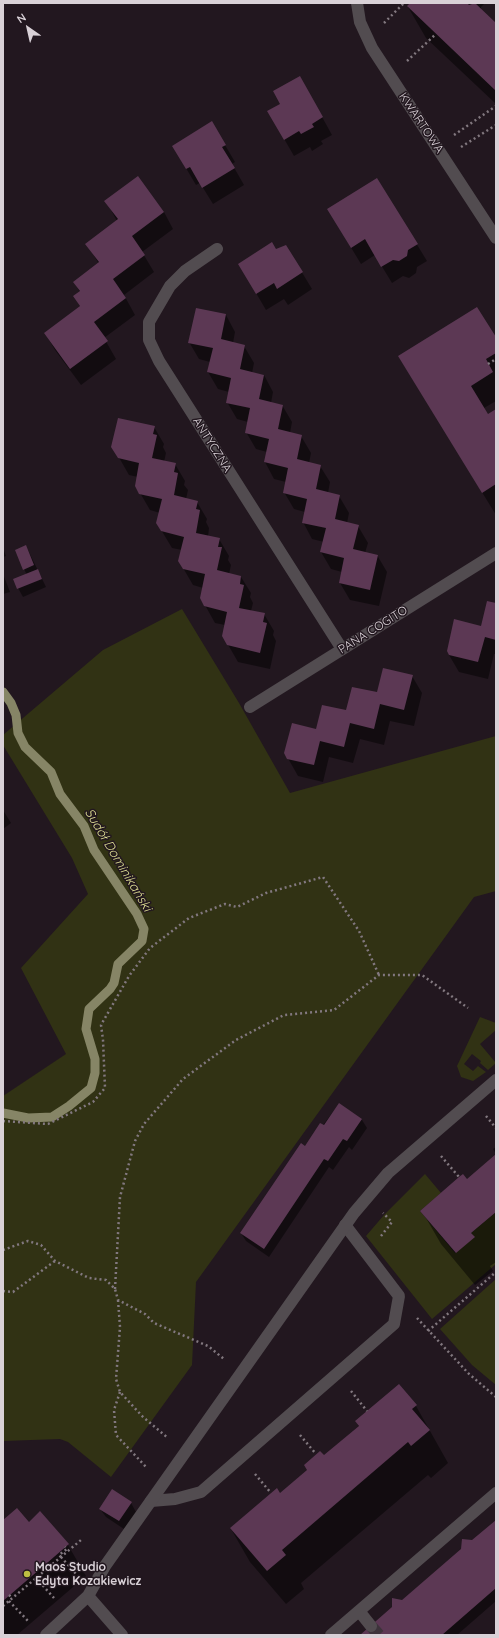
<!DOCTYPE html>
<meta charset="utf-8">
<style>
body{margin:0}
#map{position:relative;width:499px;height:1638px;overflow:hidden;background:#22171f;font-family:Quicksand,sans-serif}
canvas{display:block}
.frame{position:absolute;inset:0;border:4px solid #d9d1d7;pointer-events:none}
.north{position:absolute;left:8px;top:8px;width:40px;height:40px;-webkit-text-stroke:3px #22171f;paint-order:stroke;rotate:326deg;font-size:11px;font-weight:700;line-height:16px;text-align:center;color:#d9d1d7}
.north::after{content:'';display:block;margin:auto;width:14px;height:18px;background:#d9d1d7;clip-path:polygon(50% 0,100% 100%,50% 72%,0 100%)}
</style>
<div id="map">
<canvas width="499" height="1638"></canvas>
<div class="frame"></div>
<div class="north">N</div>
</div>
<script>
const c = document.querySelector('canvas').getContext('2d');
c.lineJoin = 'round';
function fill(path, color) { c.fillStyle = color; c.fill(path, 'evenodd'); }
const poly = rows => new Path2D(rows.map(r => 'M' + r).join(''));
function strokePath(path, color, width, dash) { c.strokeStyle = color; c.lineWidth = width; c.lineCap = dash ? 'butt' : 'round'; c.setLineDash(dash || []); c.stroke(path); }
function write(font, color, halo, rows, align = 'center') {
  c.font = font + ' Quicksand,sans-serif'; c.lineWidth = 3; c.setLineDash([]); c.textBaseline = 'middle'; c.strokeStyle = halo; c.fillStyle = color; for (const [text, x, y, turn = 0] of rows) {
    c.save(); c.translate(x, y); c.rotate((+turn || 0) * Math.PI / 180); c.textAlign = isNaN(turn) ? turn : align; if (halo) c.strokeText(text, 0, 0); c.fillText(text, 0, 0); c.restore();
  }
}
const green = poly([
 [182,609,239,703,290,793,496,736,496,891,474,897,196,1282,192,1365,111,1477,68,1442,60,1439,3,1441,3,1096,66,1054,21,968,88,894,72,858,3,745,3,735,103,650],
 [480,1017,496,1023,496,1030,480,1044,496,1063,488,1070,480,1063,481,1061,472,1054,464,1064,473,1071,478,1066,486,1072,473,1081,461,1077,457,1066],
 [425,1174,441,1193,420,1211,455,1253,474,1237,471,1233,496,1212,496,1264,432,1319,366,1236,384,1215],
 [496,1279,496,1385,472,1365,440,1329]
]);
const shadow = poly([
 [412,3,485,3,481,7,481,10,496,24,496,104,426,38,408,7],
 [300,77,332,135,321,141,323,144,312,151,310,147,294,156,268,111,282,104],
 [212,123,235,162,232,164,244,185,213,204,200,183,196,185,183,163],
 [377,179,427,261,417,267,416,273,409,278,403,276,392,283,375,255,361,264,338,226],
 [106,201,164,212,173,229,142,252,154,272,124,295,135,315,104,338,116,359,81,385,55,350,45,333,80,306,74,296,80,292,74,282,99,264,87,244,117,221],
 [286,246,312,289,288,305,284,299,266,310,249,281,276,250],
 [226,315,235,332,233,343,244,346,254,363,252,373,264,375,273,392,271,403,282,405,292,422,290,433,301,436,311,453,309,463,320,466,330,482,328,493,339,496,349,513,347,523,358,526,368,543,365,553,377,555,387,572,379,606,350,600,340,583,342,572,331,569,321,552,324,542,312,539,303,522,305,512,294,509,284,492,286,482,274,479,265,462,267,452,256,449,246,432,248,422,237,419,227,402,229,392,218,389,208,372,210,362,199,359,189,342],
 [496,339,496,401,484,408,488,415,496,410,496,515,399,357],
 [154,427,164,444,163,447,166,453,164,462,175,464,185,481,184,485,188,490,186,499,197,502,207,519,206,522,209,528,208,537,219,539,229,556,228,560,231,565,229,574,241,577,251,593,250,597,253,603,251,611,264,614,274,631,273,635,276,641,270,669,238,662,223,636,225,625,215,623,201,598,203,588,193,585,179,561,182,550,172,548,157,523,160,513,150,510,136,486,138,477,129,475,113,447],
 [26,546,46,587,23,597,18,588,27,575,24,569],
 [3,548,6,556,3,557],
 [3,574,10,592,3,594],
 [496,604,496,654,494,654,488,679,459,672,449,655,482,627],
 [412,676,422,693,414,726,390,721,384,745,360,739,353,763,329,757,323,782,298,776,285,753,317,730,347,712],
 [3,810,11,823,3,829],
 [339,1104,362,1120,367,1128,352,1150,349,1147,333,1170,329,1167,269,1257,246,1241,241,1233],
 [496,1147,496,1154,493,1149],
 [496,1155,496,1262,490,1266,493,1271,475,1285,441,1244,422,1211,467,1180],
 [399,1385,416,1406,448,1463,431,1478,428,1475,301,1583,304,1589,286,1604,250,1562,231,1529,280,1494,359,1427,356,1421],
 [131,1503,136,1512,124,1529,106,1517,100,1509],
 [496,1521,496,1601,457,1635,361,1635],
 [3,1522,29,1523,68,1545,86,1576,17,1635,3,1635]
]);
const stream = poly([
 [3,692,11,703,16,715,18,733,25,747,51,772,60,794,84,826,94,850,137,914,144,929,142,941,118,964,114,983,110,989,89,1009,86,1029,95,1059,95,1073,91,1088,69,1106,52,1117,28,1118,3,1113]
]);
const building = poly([
 [410,3,467,3,469,5,475,3,496,23,496,91,407,6],
 [300,76,323,117,312,124,314,127,301,134,299,131,284,140,267,111,280,104,273,91],
 [212,121,226,145,222,147,235,168,202,188,190,167,186,169,172,146],
 [138,176,164,212,132,236,145,255,113,279,126,298,94,322,108,341,70,369,44,333,80,306,73,296,80,291,73,282,99,262,85,244,118,219,104,201],
 [377,178,418,244,408,250,407,256,399,261,393,260,381,267,365,239,351,248,327,209],
 [272,242,276,249,286,245,303,272,277,289,274,283,256,294,238,264],
 [477,307,496,337,496,353,486,359,493,372,471,386,488,414,496,409,496,484,482,493,398,356],
 [196,308,226,314,221,339,245,345,240,369,264,375,259,399,283,405,278,429,302,435,297,459,321,465,316,489,340,495,335,519,359,525,353,549,378,555,370,590,339,583,344,558,320,552,326,528,302,523,307,499,283,493,288,468,264,462,269,439,245,433,250,408,226,403,231,378,207,372,213,348,188,343],
 [118,418,155,426,153,434,157,435,152,458,176,463,174,472,178,473,174,495,198,501,196,509,200,510,196,533,220,538,218,547,222,547,217,570,241,576,240,584,244,585,239,608,265,613,263,622,267,623,260,653,227,645,222,636,227,612,204,606,200,598,205,574,183,569,178,561,184,537,161,531,156,523,162,499,139,494,135,486,139,463,118,458,111,447],
 [26,545,34,565,23,570,15,550],
 [38,569,42,579,17,589,13,579],
 [487,601,496,603,496,640,485,637,478,662,449,655,447,651,454,619,481,626],
 [383,668,413,675,404,710,380,704,374,729,350,723,344,747,320,741,314,765,287,759,284,753,292,723,316,729,322,705,346,710,352,687,377,692],
 [339,1103,362,1119,347,1141,343,1139,328,1161,324,1159,264,1249,240,1233,301,1143,305,1146,320,1123,324,1125],
 [496,1154,496,1212,471,1233,475,1237,456,1253,420,1211,459,1177,463,1174,467,1179],
 [399,1384,417,1405,412,1409,430,1430,411,1446,408,1442,282,1550,286,1555,267,1571,230,1528,277,1488,280,1493,307,1470,304,1465,320,1451,324,1455,359,1426,355,1421],
 [112,1489,132,1502,119,1521,99,1509],
 [17,1508,29,1522,40,1511,69,1544,3,1601,3,1520],
 [496,1520,496,1588,442,1635,360,1635,392,1607,392,1598,402,1600,461,1549,462,1539,472,1540]
]);
const streetTunnel = poly([
 [371,1626,379,1635]
]);
const path = poly([
 [384,23,404,3],
 [407,61,436,34],
 [454,135,496,106],
 [461,147,496,125],
 [488,364,496,359],
 [486,1116,496,1128],
 [3,1121,48,1124,93,1102,105,1088,103,1040,101,1025,129,976,150,948,189,918,225,904,237,907,266,893,323,877,359,931,379,975],
 [441,1156,459,1177],
 [381,1236,392,1222,383,1213],
 [3,1250,28,1241,41,1245,55,1261,89,1278,106,1280,115,1289,118,1300,145,1314,154,1323,208,1346,224,1359],
 [115,1289,120,1197,135,1141,144,1124,183,1079,236,1040,284,1015,334,1010,379,975,422,975,468,1008],
 [3,1291,13,1292,55,1261],
 [118,1300,120,1327,116,1379,120,1392,143,1417,168,1438],
 [417,1318,469,1374,496,1397],
 [428,1331,496,1272],
 [351,1391,367,1411],
 [120,1392,114,1410,116,1435,147,1468],
 [300,1435,316,1454],
 [255,1474,271,1493],
 [61,1557,76,1574],
 [61,1557,59,1555,67,1549,65,1547],
 [36,1578,54,1598],
 [9,1595,12,1598],
 [9,1601,29,1622],
 [3,1606,81,1540]
]);
const lane = poly([
 [217,249,185,271,170,286,149,322,149,340,159,361,342,649],
 [151,1501,175,1499,201,1492,394,1324,399,1296,345,1225]
]);
const street = poly([
 [357,3,360,22,372,48,496,238],
 [250,707,496,553],
 [88,1596,122,1635],
 [359,1611,371,1626],
 [46,1635,88,1596,105,1566,354,1213,388,1173,496,1080],
 [331,1635,496,1493]
]);
const markers = [
 [27,1574,4,"#bebf42"]
];
const streetNames = [
 ["KWARTOWA",421,123,56],
 ["ANTYCZNA",212,445,58],
 ["PANA COGITO",373,630,-32]
];
const poiNames = [
 ["Maos Studio",35,1567],
 ["Edyta Kozakiewicz",35,1581]
];
const waterNames = [
 ["Sudół Dominikański",118,860,59]
];
fill(green, '#313214');
fill(shadow, '#0007');
strokePath(stream, '#868566', 9);
fill(building, '#5c3854');
strokePath(streetTunnel, '#3d333b', 12, [12, 6]);
strokePath(path, '#82787f', 2.5, [2, 3]);
strokePath(lane, '#524c50', 12);
strokePath(street, '#524c50', 12);
for (const [x, y, r, color] of markers) { const dot = new Path2D(); dot.arc(x, y, r, 0, 2 * Math.PI); c.fillStyle = color; c.fill(dot); strokePath(dot, '#22171f', 1.5); }
write('12px', '#d9d1d7', '#22171f', streetNames);
write('bold 12px', '#d9d1d7', '#22171f', poiNames, 'left');
write('italic 13px', '#dcdd91', '#22171f', waterNames);
</script>
